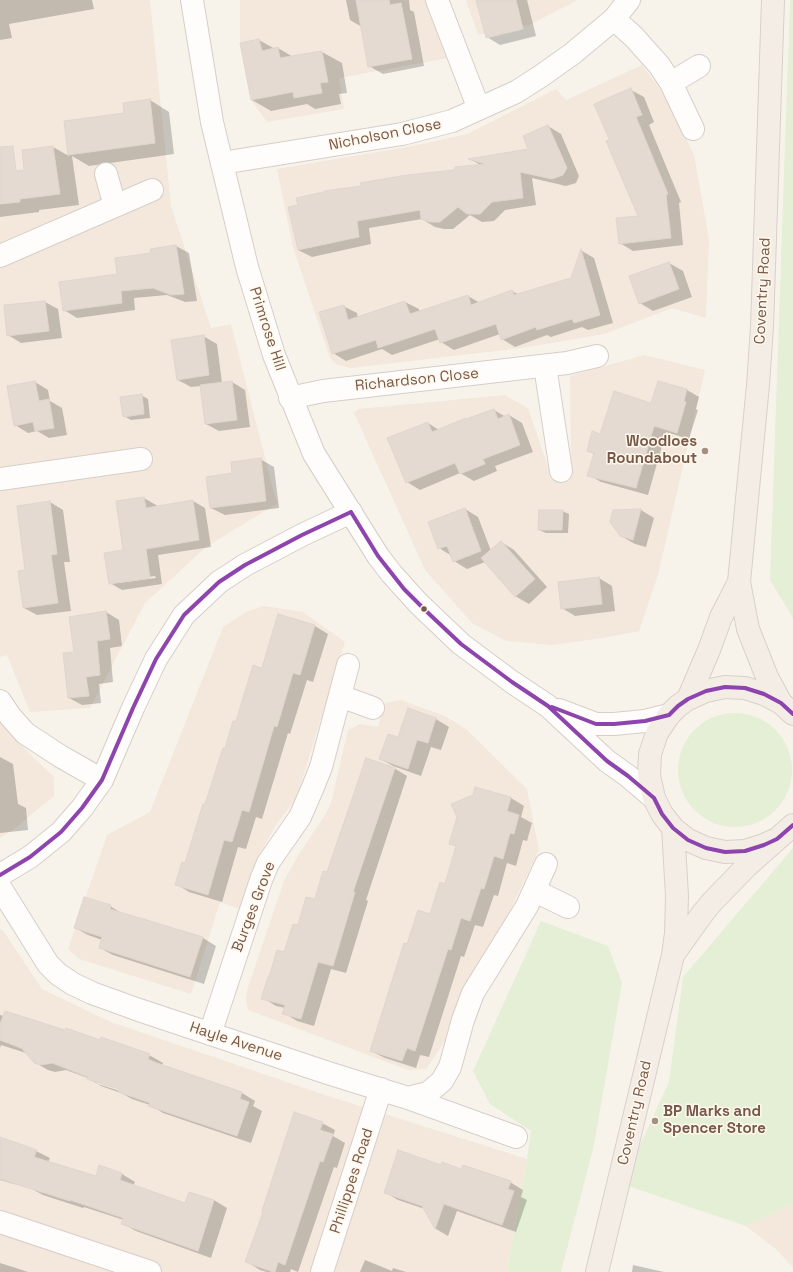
<!DOCTYPE html>
<style>
body{margin:0}
canvas{display:block;background:#f7f3eb}
</style>
<canvas width="793" height="1272"></canvas>
<script>
const c = document.querySelector('canvas').getContext('2d');
c.lineJoin = 'round';
function fill(path, color) { c.fillStyle = color; c.fill(path, 'evenodd'); }
const poly = rows => new Path2D(rows.map(r => 'M' + r).join(''));
function strokePath(path, color, width, dash) { c.strokeStyle = color; c.lineWidth = width; c.lineCap = dash ? 'butt' : 'round'; c.setLineDash(dash || []); c.stroke(path); }
function write(font, color, halo, rows, align = 'center') {
  c.font = font + ' "Space Grotesk",sans-serif'; c.lineWidth = 3; c.setLineDash([]); c.textBaseline = 'middle'; c.strokeStyle = halo; c.fillStyle = color; for (const [text, x, y, turn = 0] of rows) {
    c.save(); c.translate(x, y); c.rotate((+turn || 0) * Math.PI / 180); c.textAlign = isNaN(turn) ? turn : align; if (halo) c.strokeText(text, 0, 0); c.fillText(text, 0, 0); c.restore();
  }
}
const residential = poly([
 [0,0,150,0,171,206,211,328,231,324,275,497,278,503,206,547,145,603,90,708,30,712,7,655,0,657],
 [240,0,428,0,448,58,339,78,344,109,267,122,251,100,240,43],
 [466,0,578,0,529,25,478,35],
 [642,65,668,100,694,155,709,239,706,318,672,308,604,334,522,348,351,368,336,364,330,358,293,247,277,169,418,145,467,134,556,89,566,100],
 [644,355,705,370,658,575,639,631,603,638,552,645,506,641,472,623,425,570,354,413,358,409,505,395,528,408,548,467,571,469,570,376],
 [264,606,303,612,345,642,296,799,276,825,259,855,240,909,220,902,191,994,79,959,68,949,107,835,150,812,223,627,246,612],
 [401,700,445,716,466,729,527,789,539,850,453,1029,426,1069,408,1070,248,1010,246,1000,247,990,284,881,299,854,325,815,331,803,348,730,360,724,378,727,385,703],
 [0,722,33,757,54,777,54,796,14,829,0,838],
 [2,929,42,989,111,1022,322,1094,527,1159,507,1272,0,1272,0,930],
 [793,1204,793,1268,777,1250,746,1226]
]);
const green = poly([
 [790,0,793,0,793,618,770,580],
 '678 770a57 57 0 1 1 114 0a57 57 0 1 1-114 0Z',
 [793,848,793,1204,746,1226,622,1184,669,1082,683,977],
 [541,921,608,946,622,983,594,1145,561,1272,507,1272,527,1159,531,1131,490,1104,473,1071]
]);
const shadow = poly([
 [0,0,92,0,94,9,9,24,12,38,0,40],
 [346,0,409,0,410,10,414,12,424,66,383,74,369,66,362,27,350,20],
 [477,0,527,0,536,36,500,45,487,37],
 [259,40,275,49,278,48,293,57,322,52,342,63,347,93,339,94,341,104,315,109,307,104,271,111,252,100],
 [631,90,644,97,654,122,649,125,681,202,679,203,683,245,633,251,620,243,639,216],
 [150,100,169,112,174,154,89,166,72,156,79,205,39,210,39,212,0,217,0,174,25,171,23,151,53,147,69,156,65,121,125,114],
 [548,126,561,134,579,176,576,183,566,186,532,178,536,205,505,210,494,221,482,222,470,215,453,229,444,229,435,227,422,219,369,228,371,244,312,257,298,250,362,187,481,165,471,160,530,150],
 [176,246,189,253,197,301,185,302,167,295,134,298,135,310,77,318,64,310,152,254],
 [582,251,594,258,613,323,588,330,582,327,551,337,547,335,515,347,502,339,500,334,454,350,441,342,440,339,392,355,382,349,346,361,333,353,343,306,357,313,358,318,405,302,419,309,419,312,468,296,480,303,512,291,519,295,572,278],
 [669,263,683,271,692,297,653,311,640,303],
 [45,302,58,309,62,338,21,343,8,335,5,306],
 [203,336,217,344,222,383,232,382,245,390,250,427,219,431,206,424,201,386,191,387,178,380],
 [35,382,48,390,50,401,62,408,67,435,49,438,37,431,28,433,15,425],
 [687,390,699,397,696,409,698,410,689,439,666,432,648,495,601,482,589,475,594,454,588,451,601,435,652,405],
 [141,395,148,399,150,418,131,420,124,416],
 [494,410,506,417,509,415,522,423,533,452,495,466,497,471,474,481,460,473,420,490,407,482,428,423,439,430],
 [260,459,274,467,279,508,225,515,211,508,233,474],
 [144,498,156,505,157,507,193,501,205,508,211,547,158,555,162,584,122,590,110,583,124,551,117,502],
 [155,576,156,578,119,583,119,581],
 [50,502,63,510,70,562,64,562,71,611,37,615,24,608,26,571],
 [465,509,478,517,491,551,501,542,514,550,547,587,529,604,515,596,485,562,467,569,454,561,452,556,439,548],
 [614,510,641,510,654,518,646,547,635,544,621,536],
 [562,511,569,514,568,533,546,533,539,530],
 [599,578,612,586,615,611,575,616,562,608],
 [106,612,119,620,122,646,110,648,113,682,99,684,101,703,82,705,69,698,75,653],
 [279,615,315,626,328,634,313,682,307,680,290,734,288,733,262,819,256,817,246,849,238,847,222,902,189,892,176,884,185,864,225,750,236,723,262,669],
 [408,710,436,719,449,727,441,750,431,747,421,776,393,766,380,759,398,739],
 [0,757,13,764,18,804,26,808,28,830,0,833],
 [394,768,407,776,366,900,368,901,346,973,331,969,314,1026,297,1021,284,1013,285,1008,276,1006,263,998,298,926,316,900,328,874],
 [476,788,511,798,524,806,521,817,532,823,527,841,523,840,516,866,507,863,498,896,494,895,483,927,475,925,464,957,461,956,429,1057,420,1055,416,1068,385,1058,371,1051,408,945,431,916,446,885,457,847,450,843,474,796],
 [110,906,123,914,203,938,216,946,204,984,113,955,100,948,102,940,88,935,75,928],
 [0,1015,149,1055,163,1063,162,1065,242,1093,255,1101,253,1106,262,1111,251,1143,163,1113,150,1105,132,1099,121,1093,101,1086,88,1078,66,1070,55,1072,48,1070,34,1062,26,1053,1,1045,0,1048],
 [95,1081,124,1090,123,1092,98,1084],
 [322,1123,335,1130,333,1136,345,1143,337,1168,334,1167,298,1272,291,1269,290,1272,267,1272,260,1270,247,1262,264,1211],
 [0,1138,36,1151,50,1158,48,1162,96,1177,122,1174,135,1182,133,1186,186,1204,214,1200,227,1208,211,1258,136,1231,123,1224,124,1220,84,1207,83,1208,43,1195,32,1189,0,1180],
 [462,1170,510,1182,523,1190,521,1197,527,1200,516,1232,457,1211,448,1236,436,1229,425,1209,398,1200,385,1192],
 [365,1260,392,1271,393,1268,406,1272,360,1272],
 [0,1263,16,1268,28,1272,0,1272],
 [633,1265,664,1272,632,1272]
]);
const building = poly([
 [356,0,389,0,390,5,401,3,412,59,368,67,356,0],
 [476,0,516,0,523,29,486,38,476,0],
 [259,39,262,51,278,47,280,58,322,51,328,82,320,83,322,93,294,98,293,92,251,100,240,43,259,39],
 [631,88,642,115,636,117,668,194,666,195,671,238,619,244,616,218,638,216,606,141,609,139,594,104,631,88],
 [150,99,155,143,68,155,64,121,124,113,123,103,150,99],
 [548,125,567,168,563,175,552,179,520,172,523,198,492,202,480,214,467,214,458,207,440,222,430,222,421,219,420,210,357,221,359,237,298,250,288,207,298,205,296,198,324,192,324,191,361,186,360,183,407,175,455,170,455,167,485,164,468,159,528,149,523,136,548,125],
 [13,146,16,171,24,170,22,150,53,146,60,194,20,199,20,202,0,204,0,147,13,146],
 [176,245,184,294,171,295,153,288,121,291,122,303,63,311,59,282,117,274,115,258,151,253,150,249,176,245],
 [581,249,600,315,574,323,572,319,537,330,536,327,501,340,496,324,440,343,435,329,378,348,376,340,332,354,319,312,344,305,348,320,405,301,410,314,468,295,471,305,512,290,514,295,571,278,581,249],
 [669,262,679,289,639,304,629,276,669,262],
 [45,301,49,331,7,336,4,305,45,301],
 [204,335,209,375,177,380,171,340,204,335],
 [35,381,39,401,49,399,54,428,35,431,33,422,14,426,7,386,35,381],
 [232,381,237,420,205,424,200,385,232,381],
 [658,381,687,389,684,401,686,402,677,433,654,426,636,488,587,476,594,453,587,451,592,431,600,434,614,391,651,403,658,381],
 [142,394,144,414,123,417,120,397,142,394],
 [494,409,498,419,509,414,520,445,483,459,485,464,460,474,455,463,406,483,387,438,428,422,432,432,466,418,466,419,494,409],
 [261,458,266,501,210,508,206,477,232,473,231,462,261,458],
 [144,497,146,508,193,500,199,540,146,549,150,578,109,584,104,553,123,550,116,501,144,497],
 [50,501,57,554,51,555,58,603,23,608,18,571,25,570,17,506,50,501],
 [465,508,481,551,453,562,447,546,438,549,428,522,465,508],
 [641,509,633,540,620,536,610,522,613,510,641,509],
 [539,510,563,510,562,530,538,530,539,510],
 [501,541,535,579,515,597,481,558,501,541],
 [599,577,602,604,561,609,558,582,599,577],
 [106,611,110,639,97,641,100,675,86,677,89,696,68,698,63,653,74,652,69,617,106,611],
 [278,614,315,625,300,675,293,673,277,727,274,726,249,812,242,810,232,842,224,840,208,895,175,885,182,862,185,863,203,804,205,804,223,748,225,748,233,721,236,721,253,665,262,668,278,614],
 [408,708,436,718,428,743,417,740,408,769,379,759,388,734,398,737,408,708],
 [366,758,395,768,353,892,355,892,333,966,318,962,301,1019,282,1014,285,1005,261,999,268,977,269,977,277,950,284,952,293,924,298,925,306,897,315,899,323,871,327,872,366,758],
 [475,787,511,797,507,811,519,815,514,834,510,833,503,859,494,856,484,889,481,888,470,921,461,918,451,950,448,949,415,1051,407,1048,402,1061,370,1051,404,943,407,944,418,910,430,914,440,882,445,884,456,846,449,844,457,817,451,804,473,795,475,787],
 [84,897,111,905,110,909,203,937,190,977,99,948,102,937,74,928,84,897],
 [5,1011,65,1030,66,1028,100,1040,101,1037,150,1054,148,1059,157,1063,242,1092,240,1099,249,1102,237,1136,148,1106,150,1103,118,1092,119,1089,87,1079,88,1077,52,1063,41,1065,34,1063,23,1050,23,1049,0,1040,0,1024,5,1011],
 [294,1112,323,1122,320,1130,333,1134,323,1162,320,1161,285,1265,278,1262,275,1272,273,1272,245,1262,263,1212,262,1211,294,1112],
 [0,1137,37,1150,34,1157,96,1176,99,1165,122,1173,120,1180,185,1203,189,1192,214,1200,198,1251,121,1224,123,1218,70,1200,70,1201,0,1179,0,1137],
 [398,1150,441,1165,442,1162,461,1169,463,1165,511,1181,508,1189,514,1191,502,1225,444,1204,435,1229,422,1206,384,1193,398,1150]
]);
const minor = poly([
 [437,0,479,109],
 [614,19,634,37,659,65,671,83,693,129],
 [671,83,699,66],
 [222,163,402,134,452,121,516,92,541,76,572,54,614,19,629,0],
 [106,174,115,206],
 [0,256,152,190],
 [545,366,561,471],
 [290,398,323,391,567,363,597,356],
 [0,479,141,459],
 [340,696,373,708],
 [0,701,10,716,25,733,60,756,102,780],
 [0,875,30,857,61,832,82,808,102,780,133,708,156,659,184,615,219,582,245,565,302,535,351,512],
 [0,887,48,964,58,974,73,984,92,993,136,1009,328,1073,408,1098,516,1137],
 [535,891,568,907],
 [210,1034,261,880,268,863,300,817,313,787,321,767,348,665],
 [408,1098,428,1093,442,1081,450,1067,463,1020,473,993,527,906,546,864],
 [0,1222,150,1272],
 [322,1272,381,1089]
]);
const tertiary = poly([
 [192,0,212,122,247,267,274,355,314,454,378,556,391,573,418,603,461,644,512,682,548,706,607,761,628,776,654,798],
 [559,710,596,724,614,724,645,721,669,715]
]);
const primary = poly([
 [773,0,762,327,758,385,739,582,748,629,767,677,781,703],
 [688,699,709,650,721,617,739,582],
 [777,839,764,845,745,851,725,852,706,848,688,840,673,828,662,814,654,798,649,776,650,754,657,733,669,715,678,706,688,699,706,691,725,687,745,688,764,694,781,703,793,714],
 [675,952,703,913,712,902,747,866,793,825],
 [597,1272,673,955,676,933,677,896,673,828]
]);
const bus1 = poly([
 [351,512,378,556,404,589,425,610,461,644,512,682,548,706,607,761,628,776,654,798,662,814,673,828,688,840,706,848,725,852,745,851,764,845,777,839,793,825],
 [552,707,596,724,614,724,645,721,669,715],
 [669,715,678,706,688,699,706,691,725,687,745,688,764,694,781,703,793,714],
 [0,875,30,857,61,832,82,808,102,780,133,708,156,659,184,615,219,582,245,565,302,535,351,512]
]);
const markers = [
 [705,451,4,"#a48f82"],
 [424,609,3.5,"#785949"],
 [655,1121,4,"#a48f82"]
];
const streetNames = [
 ["Nicholson Close",385,135,-11],
 ["Coventry Road",763,291,-87],
 ["Primrose Hill",267,329,72],
 ["Richardson Close",417,380,-6],
 ["Burges Grove",254,907,-69],
 ["Hayle Avenue",236,1042,18],
 ["Coventry Road",635,1113,-77],
 ["Phillippes Road",352,1181,-72]
];
const poiNames = [
 ["Woodloes",697,442],
 ["Roundabout",697,459],
 ["BP Marks and",663,1112,"left"],
 ["Spencer Store",663,1129,"left"]
];
fill(residential, '#f3e8db');
fill(green, '#e4efd5');
fill(shadow, '#0003');
fill(building, '#e4dad2');
strokePath(building, '#e1d6cd', 1);
strokePath(minor, '#d6cec8', 24);
strokePath(tertiary, '#d6cec8', 24);
strokePath(primary, '#d9d0c9', 24);
strokePath(minor, '#fefdfc', 22);
strokePath(tertiary, '#fefdfc', 22);
strokePath(primary, '#f3ede5', 22);
strokePath(bus1, '#8e44ad', 4);
for (const [x, y, r, color] of markers) { const dot = new Path2D(); dot.arc(x, y, r, 0, 2 * Math.PI); c.fillStyle = color; c.fill(dot); strokePath(dot, '#fff8ed', 1.5); }
write('15px', '#785949', '#fff8ed', streetNames);
write('bold 15px', '#785949', '#fff8ed', poiNames, 'right');
</script>
